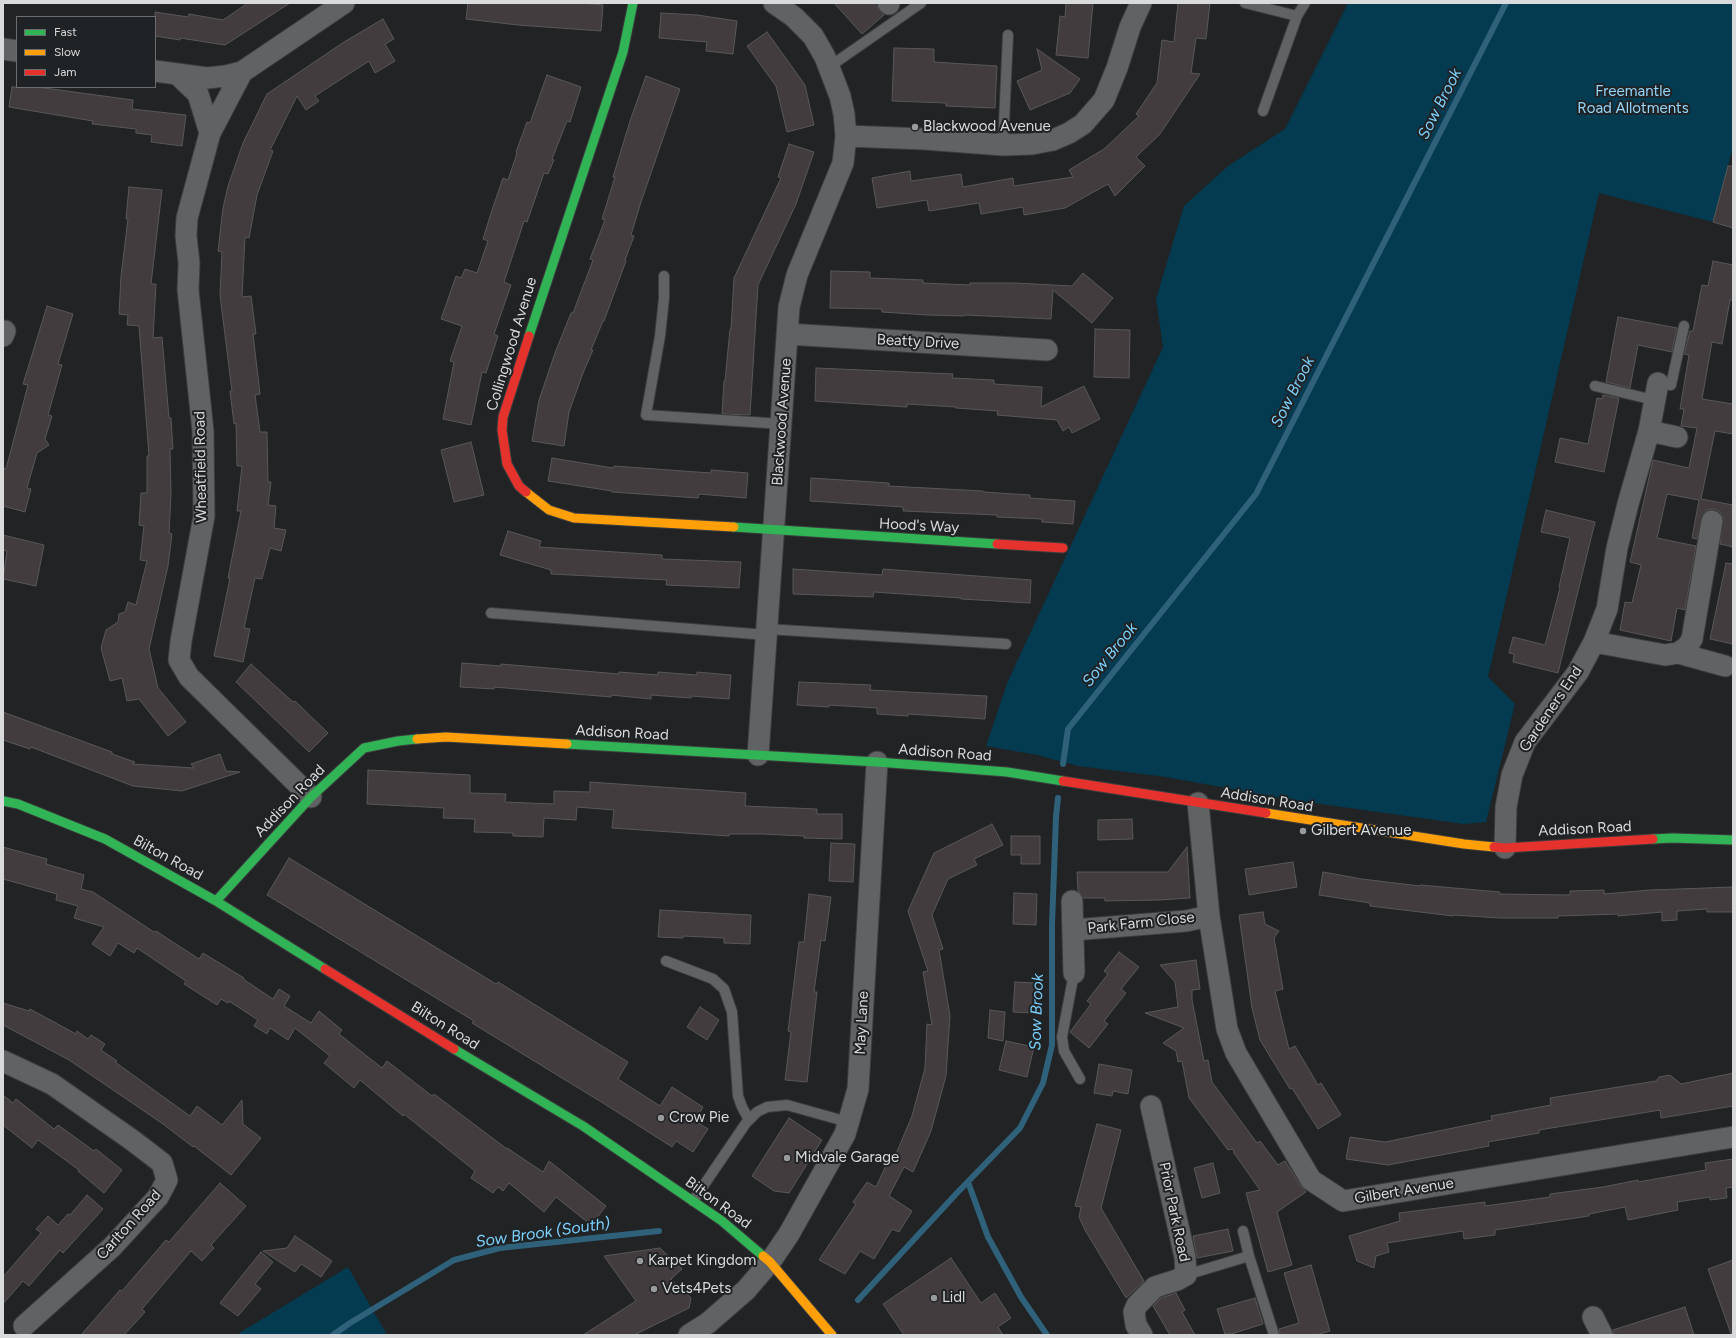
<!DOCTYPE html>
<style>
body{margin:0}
#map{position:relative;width:1736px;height:1338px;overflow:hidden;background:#212324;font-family:Figtree,sans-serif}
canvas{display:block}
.frame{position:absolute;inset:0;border:4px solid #d8dadc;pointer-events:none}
.legend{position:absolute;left:16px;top:16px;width:140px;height:72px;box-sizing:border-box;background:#202325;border:1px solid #6a6c6e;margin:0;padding:5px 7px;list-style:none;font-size:12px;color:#d8dadc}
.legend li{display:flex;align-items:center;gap:8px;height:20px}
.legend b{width:20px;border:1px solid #6a6c6e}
</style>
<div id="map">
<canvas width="1736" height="1338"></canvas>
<div class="frame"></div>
<ul class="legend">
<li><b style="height:5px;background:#30b455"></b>Fast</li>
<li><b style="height:5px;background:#ff9f0a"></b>Slow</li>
<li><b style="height:5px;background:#e5322d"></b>Jam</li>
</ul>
</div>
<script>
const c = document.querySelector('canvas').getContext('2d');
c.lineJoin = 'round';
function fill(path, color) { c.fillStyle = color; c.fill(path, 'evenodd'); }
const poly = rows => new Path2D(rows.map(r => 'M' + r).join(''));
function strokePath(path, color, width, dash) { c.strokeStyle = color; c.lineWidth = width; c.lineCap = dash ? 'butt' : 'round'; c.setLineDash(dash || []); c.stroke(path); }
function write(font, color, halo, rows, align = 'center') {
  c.font = font + ' Figtree,sans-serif'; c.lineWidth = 4; c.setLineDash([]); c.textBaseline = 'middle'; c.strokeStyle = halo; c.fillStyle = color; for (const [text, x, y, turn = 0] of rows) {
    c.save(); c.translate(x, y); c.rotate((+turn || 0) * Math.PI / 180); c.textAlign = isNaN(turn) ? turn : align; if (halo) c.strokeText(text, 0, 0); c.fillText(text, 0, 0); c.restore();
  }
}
const green = poly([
 [1348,3,1733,3,1733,147,1713,222,1599,193,1488,677,1515,704,1486,822,1464,824,1292,800,1166,777,1078,766,1037,755,986,746,1008,681,1163,347,1156,299,1184,206,1228,166,1285,129],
 [348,1267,387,1335,236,1335]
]);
const stream = poly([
 [1063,764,1068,729,1256,494,1506,3],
 [968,1182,988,1237,1021,1297,1047,1335],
 [858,1300,956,1194,1020,1128,1043,1083,1052,1045,1052,925,1056,817,1058,798],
 [333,1335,350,1323,454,1260,500,1248,659,1231]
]);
const building = poly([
 [248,3,290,3,225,45,180,38,180,40,155,36,155,12,188,17,189,14,223,20,248,3],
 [468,3,581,3,603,5,601,31,518,25,466,19,468,3],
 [834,3,874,3,880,11,884,15,862,34,834,3],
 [1066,3,1093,3,1088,58,1056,55,1060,16,1065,17,1066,3],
 [1178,3,1210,3,1206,39,1196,38,1191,73,1200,74,1160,134,1136,157,1145,166,1115,196,1108,184,1065,208,1024,215,1023,207,981,214,979,203,929,211,927,200,877,208,872,178,910,171,911,181,961,174,963,187,1013,178,1014,186,1073,177,1069,170,1104,149,1139,116,1136,114,1157,83,1162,40,1174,42,1178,3],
 [661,13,697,15,737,21,733,54,706,51,707,42,659,38,661,13],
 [383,19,394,39,385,44,395,61,375,73,369,61,315,96,319,101,306,110,297,96,270,150,273,151,257,195,249,238,245,237,242,297,251,296,256,334,253,334,260,394,255,395,260,432,267,432,268,482,271,482,268,505,276,506,274,528,286,530,281,551,270,548,262,579,255,578,244,628,250,629,243,662,214,656,230,578,228,578,241,511,237,511,242,466,237,466,236,423,234,424,230,391,232,391,220,295,222,252,218,251,223,208,228,186,243,143,267,94,344,42,383,19],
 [767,32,805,85,814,125,787,132,776,86,747,46,767,32],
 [894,48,934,49,934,62,997,66,995,108,946,106,946,103,892,101,894,48],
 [1037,49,1080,79,1070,93,1030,110,1017,81,1042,70,1037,49],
 [547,75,581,87,570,122,567,121,552,159,554,160,548,174,544,173,527,222,524,221,504,282,511,285,494,334,498,336,486,373,482,372,471,425,443,419,454,362,450,361,462,326,441,319,456,276,461,278,465,269,477,273,488,241,483,239,492,210,503,178,508,180,517,153,516,152,527,122,530,123,547,75],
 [646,76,680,89,641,202,631,235,634,236,625,260,626,261,604,321,603,321,591,350,593,350,583,373,569,412,564,446,532,441,539,400,555,353,571,313,573,313,593,260,590,259,605,220,602,219,615,177,613,177,630,121,646,76],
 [12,87,37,87,133,100,132,109,186,115,182,146,151,142,152,135,136,133,136,129,92,124,93,121,9,107,12,87],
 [789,144,814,152,796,204,758,285,750,415,722,414,724,381,725,381,730,329,731,329,734,278,781,178,778,177,789,144],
 [1728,166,1733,166,1733,228,1713,222,1728,166],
 [129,187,162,190,151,284,156,284,153,338,162,337,169,418,171,418,173,449,170,449,171,494,169,533,172,534,168,566,149,649,158,688,186,722,168,736,139,699,127,701,122,678,110,681,101,648,106,630,118,622,119,614,125,612,128,602,136,605,147,561,140,560,144,526,139,525,141,493,147,493,147,456,149,456,139,326,127,325,128,315,119,314,121,276,128,219,126,219,129,187],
 [1713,261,1733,265,1733,300,1730,300,1722,344,1712,342,1702,399,1733,404,1733,434,1715,431,1701,499,1733,505,1733,547,1720,544,1723,517,1720,512,1714,509,1707,510,1703,514,1697,539,1692,538,1699,500,1667,494,1657,538,1696,546,1685,610,1677,608,1671,641,1620,630,1625,602,1632,603,1641,565,1630,562,1653,460,1689,468,1697,428,1681,426,1684,409,1680,409,1689,355,1684,354,1690,331,1693,331,1702,285,1708,286,1713,261],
 [831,271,870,272,870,278,923,280,923,283,970,285,970,283,1015,283,1072,286,1083,273,1113,298,1092,323,1053,290,1051,319,964,315,964,316,928,315,882,312,882,309,830,308,831,271],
 [47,306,73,314,58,364,62,365,48,415,52,416,45,439,49,445,37,453,27,488,31,489,25,512,3,506,3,468,6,469,28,385,23,384,47,306],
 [1618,317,1677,328,1672,352,1638,345,1630,388,1606,382,1618,317],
 [1095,329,1130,330,1129,378,1094,377,1095,329],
 [816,368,953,374,952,378,994,380,994,384,1042,387,1041,407,1084,386,1100,419,1072,433,1069,427,1063,431,1057,420,997,415,998,411,956,408,956,407,907,404,907,407,815,401,816,368],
 [1603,395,1619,398,1604,472,1555,462,1560,438,1588,444,1597,398,1602,399,1603,395],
 [471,442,484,495,454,502,441,450,471,442],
 [552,458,613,468,614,466,711,473,711,470,748,473,746,498,699,494,698,498,612,492,612,491,548,481,552,458],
 [811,478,889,483,889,486,983,491,983,492,1030,495,1030,498,1075,501,1073,524,1042,522,1042,519,997,517,997,515,903,511,903,507,810,501,811,478],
 [1546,510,1595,522,1558,673,1513,662,1514,654,1509,653,1513,637,1545,645,1560,588,1559,587,1570,538,1541,532,1546,510],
 [508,531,541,541,539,547,662,555,662,559,741,562,739,588,666,585,667,580,551,574,551,570,500,555,508,531],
 [3,535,44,545,36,586,3,579,7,551,3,550,3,535],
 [1726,563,1733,564,1733,644,1710,639,1726,563],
 [793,569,882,575,883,569,1031,580,1030,603,961,599,961,598,874,592,873,597,793,594,793,569],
 [462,663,501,666,501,664,619,674,619,672,658,675,658,672,697,675,697,672,731,675,729,699,691,696,691,698,651,695,651,699,611,695,611,697,494,687,494,689,460,687,462,663],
 [251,664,293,702,295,701,328,733,309,752,236,682,251,664],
 [799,682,871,685,870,690,987,696,985,719,908,714,908,716,877,714,877,708,829,705,829,707,797,705,799,682],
 [3,712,112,752,112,754,135,762,132,764,194,768,191,764,220,754,226,771,240,772,182,791,133,786,31,747,30,749,3,740,3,712],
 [368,770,470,775,470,793,506,794,505,802,554,804,554,791,590,792,590,782,746,793,745,806,817,809,817,814,842,814,842,839,804,838,804,836,762,834,729,834,729,836,612,828,614,810,577,807,576,820,544,818,543,837,513,836,513,833,474,832,475,819,443,818,444,808,367,804,368,770],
 [1132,819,1133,839,1098,840,1098,820,1132,819],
 [992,824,1003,845,974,859,977,865,948,879,932,915,943,949,939,950,950,1016,946,1076,931,1131,913,1172,904,1167,889,1196,912,1211,899,1232,892,1229,874,1259,860,1251,845,1274,819,1260,856,1204,853,1202,867,1182,876,1187,889,1159,893,1161,912,1116,925,1068,927,1024,932,1025,923,972,928,971,908,911,934,853,992,824],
 [1011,836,1040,836,1040,864,1021,864,1021,855,1011,855,1011,836],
 [831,843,855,844,853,882,829,881,831,843],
 [3,847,47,859,46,864,84,875,81,889,93,892,154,932,156,931,199,959,203,953,244,978,243,979,273,999,279,989,290,996,284,1006,311,1023,319,1011,342,1030,339,1034,382,1068,387,1061,432,1096,434,1094,507,1149,507,1148,543,1172,549,1161,606,1206,591,1225,556,1197,544,1212,509,1183,503,1191,498,1187,493,1193,471,1178,475,1171,404,1114,403,1116,360,1080,354,1088,324,1063,330,1056,295,1028,288,1040,270,1028,267,1034,254,1026,258,1020,229,1001,228,1003,221,999,217,1005,184,984,186,981,137,948,134,953,118,943,110,956,92,944,104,927,74,918,78,906,56,900,57,894,3,879,3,847],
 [1187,847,1190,898,1159,900,1105,901,1105,898,1083,898,1078,890,1077,872,1168,872,1187,847],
 [289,858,496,984,498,982,628,1062,618,1079,660,1106,672,1087,703,1107,695,1121,708,1129,693,1152,676,1141,672,1147,603,1103,472,1023,474,1021,267,895,289,858],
 [1293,862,1297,887,1249,895,1245,869,1293,862],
 [1323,872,1362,879,1420,886,1420,885,1500,892,1499,894,1570,895,1570,891,1604,890,1604,894,1650,890,1733,887,1733,912,1707,912,1707,909,1677,911,1677,920,1662,921,1662,912,1618,916,1618,914,1558,916,1558,918,1500,918,1453,915,1453,916,1370,906,1370,903,1319,895,1323,872],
 [1014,893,1037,894,1036,925,1013,924,1014,893],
 [809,894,831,897,825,941,821,940,814,992,817,992,807,1082,785,1080,791,1032,788,1031,799,942,804,942,809,894],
 [660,910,751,915,750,944,724,943,724,938,683,936,683,938,658,937,660,910],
 [1263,912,1265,924,1279,931,1274,938,1283,989,1275,991,1289,1049,1295,1046,1318,1085,1321,1083,1341,1115,1318,1129,1292,1088,1290,1089,1260,1040,1252,1008,1239,915,1263,912],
 [1119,952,1139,967,1121,989,1126,993,1104,1021,1108,1024,1089,1048,1070,1032,1091,1004,1087,1001,1108,974,1104,971,1119,952],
 [1196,960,1200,989,1192,990,1192,1000,1204,1061,1208,1060,1212,1082,1257,1143,1260,1141,1278,1165,1285,1161,1301,1186,1306,1192,1277,1212,1292,1265,1268,1272,1246,1193,1260,1190,1234,1153,1233,1149,1228,1150,1189,1098,1182,1061,1178,1062,1176,1051,1163,1043,1184,1028,1145,1013,1178,1007,1175,982,1160,965,1196,960],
 [1015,982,1035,983,1033,1013,1013,1012,1015,982],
 [3,1003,29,1011,30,1009,76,1034,77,1031,88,1039,91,1035,105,1044,101,1050,117,1061,115,1062,190,1116,197,1106,222,1125,242,1100,243,1124,261,1138,231,1175,194,1146,193,1147,163,1124,69,1060,3,1025,3,1003],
 [700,1007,719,1020,707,1040,687,1027,700,1007],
 [990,1010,1005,1012,1003,1041,988,1038,990,1010],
 [1006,1041,1034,1047,1027,1077,999,1070,1006,1041],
 [1099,1064,1132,1070,1128,1094,1113,1091,1112,1096,1094,1093,1099,1064],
 [1733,1073,1733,1106,1661,1118,1660,1110,1594,1121,1539,1130,1539,1133,1488,1142,1489,1146,1388,1165,1346,1159,1350,1137,1385,1142,1492,1120,1491,1116,1551,1105,1550,1098,1656,1081,1659,1077,1670,1075,1681,1084,1733,1073],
 [3,1095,13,1103,16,1099,54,1129,58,1125,94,1151,96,1149,122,1170,104,1193,78,1171,79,1170,38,1140,32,1148,3,1125,3,1095],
 [789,1118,822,1140,789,1193,774,1191,752,1176,789,1118],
 [1097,1124,1121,1130,1101,1208,1144,1281,1126,1298,1085,1230,1079,1217,1081,1207,1075,1206,1097,1124],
 [1733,1159,1733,1187,1726,1188,1727,1198,1710,1200,1710,1197,1677,1202,1678,1210,1628,1220,1625,1207,1589,1214,1589,1216,1495,1230,1495,1235,1464,1239,1463,1231,1387,1243,1389,1252,1376,1256,1374,1268,1357,1261,1349,1236,1400,1221,1399,1213,1485,1202,1485,1206,1550,1197,1550,1194,1603,1187,1638,1180,1638,1182,1706,1170,1705,1163,1733,1159],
 [1213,1163,1220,1193,1202,1198,1194,1168,1213,1163],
 [220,1183,246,1206,211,1245,214,1248,202,1261,191,1251,142,1309,145,1312,124,1335,81,1335,120,1290,122,1291,166,1240,169,1242,220,1183],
 [87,1195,103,1209,63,1253,60,1250,29,1286,23,1281,3,1304,3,1277,41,1233,36,1229,48,1216,58,1225,68,1214,70,1215,87,1195],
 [1228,1229,1233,1251,1197,1258,1193,1236,1228,1229],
 [295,1236,332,1261,321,1277,301,1264,295,1272,263,1251,287,1248,295,1236],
 [660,1248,682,1269,671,1279,691,1298,689,1308,634,1335,583,1335,636,1301,604,1256,660,1248],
 [261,1252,273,1262,255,1284,261,1289,238,1316,220,1303,261,1252],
 [951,1258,981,1303,995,1293,1011,1318,998,1327,1003,1335,904,1335,883,1304,951,1258],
 [1733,1260,1733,1333,1731,1334,1708,1269,1733,1260],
 [1311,1265,1330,1331,1316,1335,1280,1335,1279,1329,1299,1323,1284,1273,1311,1265],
 [1176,1293,1185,1310,1182,1312,1195,1335,1170,1335,1153,1306,1161,1298,1176,1293],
 [1255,1298,1263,1324,1231,1334,1225,1334,1217,1309,1255,1298],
 [1685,1307,1694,1335,1614,1335,1613,1330,1685,1307]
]);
const lane = poly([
 [1245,3,1297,16],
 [829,67,921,3],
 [1263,111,1297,16,1305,3],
 [1003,145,1008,35],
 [664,276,664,298,660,336,646,415,782,424],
 [1658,383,1671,385,1684,326],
 [1595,386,1654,400],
 [491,613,767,635],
 [767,629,1006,644],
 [666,961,713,979,724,989,732,1012,738,1096,742,1107,749,1120],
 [1074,973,1062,1037,1064,1051,1080,1079],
 [693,1201,746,1123,757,1112,767,1107,787,1105,848,1122],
 [1249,1256,1274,1335],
 [1186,1275,1249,1256,1243,1231]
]);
const street = poly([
 [888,3,889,4],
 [3,49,17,51],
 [155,71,207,78,226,76,242,72],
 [177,74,198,94,210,133],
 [846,136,924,139,1003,145,1032,144,1053,140,1069,133,1083,124,1104,100,1117,68,1130,27,1141,3],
 [788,334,1047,350],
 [3,336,5,331],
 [1649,431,1677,437],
 [1594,642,1665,655,1678,653,1687,647,1692,639,1712,521],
 [1678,653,1725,666],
 [758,755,789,307,797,275,843,163,846,136,844,114,840,96,825,57,813,36,794,17,774,3],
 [311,797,189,677,179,660,181,641,204,516,203,431,188,290,189,263,186,236,187,218,210,133,242,72,344,3],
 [1198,803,1209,916,1227,1029,1236,1053,1311,1180,1343,1201,1733,1137],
 [1505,848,1506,807,1512,775,1525,742,1578,672,1594,642,1607,609,1617,548,1628,504,1649,431,1658,383],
 [1072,901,1074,973],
 [1073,930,1186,921,1209,916],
 [3,1061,52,1084,132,1140,162,1163,167,1180,158,1197,112,1247,24,1326],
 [1593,1317,1602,1335],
 [689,1335,708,1323,746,1290,770,1262,789,1234,845,1134,858,1089,877,762],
 [1142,1335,1136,1325,1134,1312,1137,1305,1155,1287,1177,1280,1186,1275,1185,1257,1151,1106]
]);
const fast = poly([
 [529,336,623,52,633,3],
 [734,527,997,544],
 [567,744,877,762,1007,772,1063,781],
 [3,801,18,804,105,839,216,901,325,969],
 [1653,839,1672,838,1733,840],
 [216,901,311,797,364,748,398,741,417,739],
 [454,1049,583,1126,722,1221,763,1256]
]);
const slow = poly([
 [526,492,549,510,574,518,734,527],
 [417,739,446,737,567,744],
 [1266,813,1464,844,1494,847],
 [763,1256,770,1262,832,1335]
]);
const jam = poly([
 [526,492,519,486,507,464,502,430,503,417,529,336],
 [997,544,1063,548],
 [1063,781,1266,813],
 [1494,847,1505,848,1653,839],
 [325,969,454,1049]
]);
const markers = [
 [915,127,4,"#989a9c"],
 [1303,831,4,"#989a9c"],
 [661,1118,4,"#989a9c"],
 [787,1158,4,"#989a9c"],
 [640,1261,4,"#989a9c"],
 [654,1289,4,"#989a9c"],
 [934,1298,4,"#989a9c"]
];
const parkNames = [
 ["Freemantle",1633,92],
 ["Road Allotments",1633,109]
];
const poiNames = [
 ["Blackwood Avenue",923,127],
 ["Gilbert Avenue",1311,831],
 ["Crow Pie",669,1118],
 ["Midvale Garage",795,1158],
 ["Karpet Kingdom",648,1261],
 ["Vets4Pets",662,1289],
 ["Lidl",942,1298]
];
const streetNames = [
 ["Beatty Drive",918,342,3],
 ["Collingwood Avenue",512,344,-73],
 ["Blackwood Avenue",782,422,-86],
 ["Wheatfield Road",201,467,-91],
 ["Hood's Way",919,526,3],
 ["Gardeners End",1551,709,-56],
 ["Addison Road",622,733,3],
 ["Addison Road",945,753,4],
 ["Addison Road",1267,800,9],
 ["Addison Road",290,801,-46],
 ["Addison Road",1585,829,-3],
 ["Bilton Road",168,858,29],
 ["Park Farm Close",1141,923,-6],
 ["May Lane",862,1023,-87],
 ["Bilton Road",445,1026,32],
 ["Gilbert Avenue",1404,1191,-9],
 ["Bilton Road",718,1203,36],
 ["Prior Park Road",1174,1212,78],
 ["Carlton Road",129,1225,-48]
];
const waterNames = [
 ["Sow Brook",1440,104,-63],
 ["Sow Brook",1293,392,-63],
 ["Sow Brook",1110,655,-51],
 ["Sow Brook",1037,1012,-88],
 ["Sow Brook (South)",543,1233,-8]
];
fill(green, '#043b51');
strokePath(stream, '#2f617a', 6);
fill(building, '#433c3f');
strokePath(building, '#585859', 1);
strokePath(lane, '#3c3d3e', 12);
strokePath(street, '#3c3d3e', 23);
strokePath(fast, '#3c3d3e', 11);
strokePath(slow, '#3c3d3e', 11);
strokePath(jam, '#3c3d3e', 11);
strokePath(lane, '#616263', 10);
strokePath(street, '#616263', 21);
strokePath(fast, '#30b455', 9);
strokePath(slow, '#ff9f0a', 9);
strokePath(jam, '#e5322d', 9);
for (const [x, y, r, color] of markers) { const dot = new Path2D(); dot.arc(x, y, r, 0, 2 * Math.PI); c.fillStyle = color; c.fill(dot); strokePath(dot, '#202325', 1.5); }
write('15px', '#95d6fa', '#202325', parkNames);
write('15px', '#d8dadc', '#202325', poiNames, 'left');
write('15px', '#d8dadc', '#202325', streetNames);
write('italic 16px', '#7bd0fc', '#202325', waterNames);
</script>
